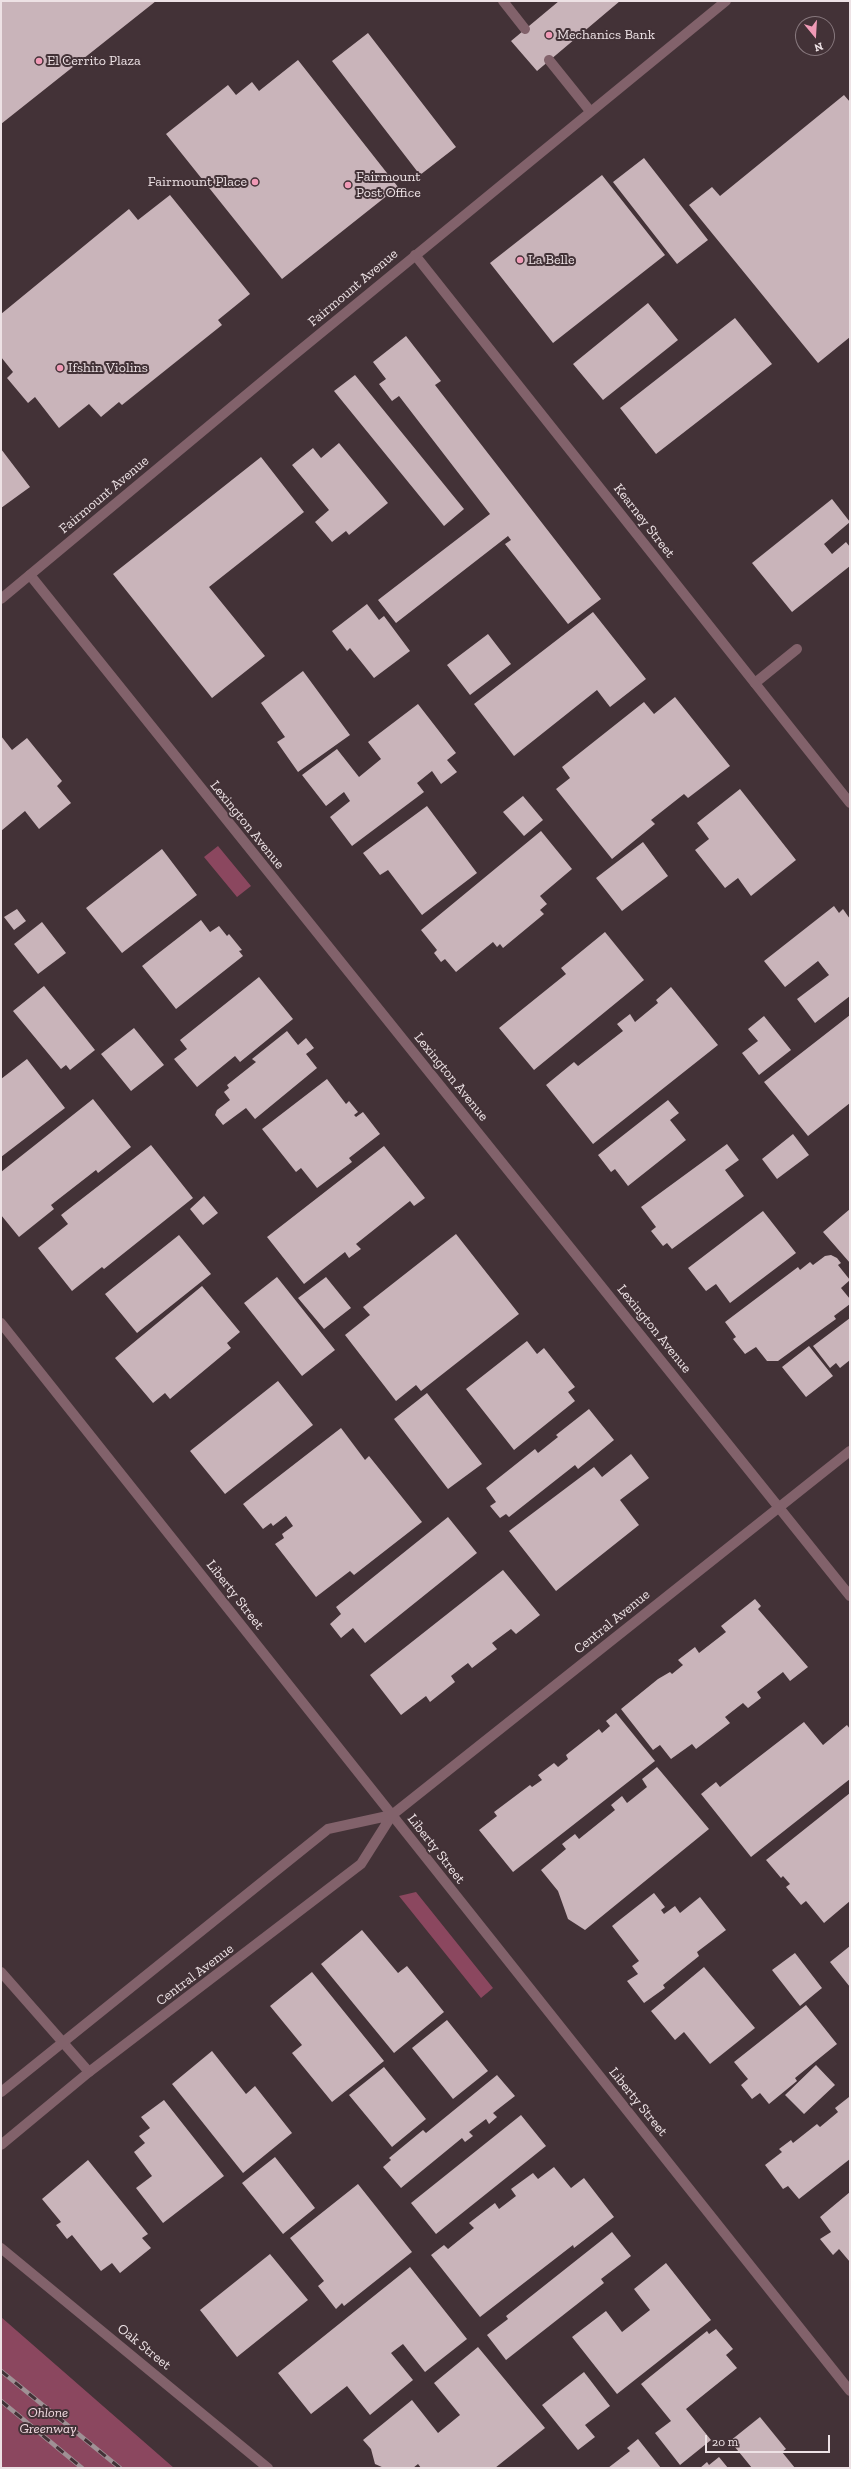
<!DOCTYPE html>
<style>
body{margin:0}
#map{position:relative;width:851px;height:2469px;overflow:hidden;background:#433237;font-family:"Zilla Slab",serif}
canvas{display:block}
.frame{position:absolute;inset:0;border:2px solid #ede2e5;pointer-events:none}
.north{position:absolute;left:795px;top:16px;width:40px;height:40px;box-sizing:border-box;background:#433237;border:1px solid #87787d;border-radius:50%;rotate:162deg;font-size:11px;font-weight:700;line-height:16px;text-align:center;color:#ede2e5}
.north::after{content:'';display:block;margin:auto;width:14px;height:18px;background:#f09ab6;clip-path:polygon(50% 0,100% 100%,50% 72%,0 100%)}
.scale{position:absolute;left:705px;top:2435px;width:125px;height:18px;box-sizing:border-box;border:2px solid #ede2e5;border-top:0;padding-left:5px;font-size:12px;line-height:14px;white-space:nowrap;color:#ede2e5;-webkit-text-stroke:3px #433237;paint-order:stroke}
</style>
<div id="map">
<canvas width="851" height="2469"></canvas>
<div class="frame"></div>
<div class="north">N</div>
<div class="scale">20 m</div>
</div>
<script>
const c = document.querySelector('canvas').getContext('2d');
c.lineJoin = 'round';
function fill(path, color) { c.fillStyle = color; c.fill(path, 'evenodd'); }
const poly = rows => new Path2D(rows.map(r => 'M' + r).join(''));
function strokePath(path, color, width, dash) { c.strokeStyle = color; c.lineWidth = width; c.lineCap = dash ? 'butt' : 'round'; c.setLineDash(dash || []); c.stroke(path); }
function write(font, color, halo, rows, align = 'center') {
  c.font = font + ' "Zilla Slab",serif'; c.lineWidth = 4; c.setLineDash([]); c.textBaseline = 'middle'; c.strokeStyle = halo; c.fillStyle = color; for (const [text, x, y, turn = 0] of rows) {
    c.save(); c.translate(x, y); c.rotate((+turn || 0) * Math.PI / 180); c.textAlign = isNaN(turn) ? turn : align; if (halo) c.strokeText(text, 0, 0); c.fillText(text, 0, 0); c.restore();
  }
}
const green = poly([
 [218,846,251,886,237,897,204,857],
 [416,1892,493,1988,481,1998,399,1896],
 [1,2317,174,2468,1,2468]
]);
const building = poly([
 [1,1,156,1,1,124],
 [559,1,620,1,537,71,511,41],
 [368,33,456,147,420,175,332,61],
 [298,60,398,187,282,279,166,134,228,85,236,95,252,82,259,91],
 [844,95,850,102,850,337,818,363,689,205,712,187,720,196],
 [644,158,708,240,677,264,613,182],
 [602,175,665,255,553,343,490,263],
 [170,195,250,294,218,320,222,325,122,405,119,402,101,417,89,404,59,428,35,397,28,403,7,378,13,372,1,357,1,314,129,209,138,220],
 [648,303,678,340,603,400,573,364],
 [735,318,772,364,656,454,620,408],
 [406,336,441,381,435,385,601,599,568,624,505,544,511,540,508,536,396,623,378,600,490,514,399,396,392,401,379,384,386,379,373,362],
 [355,375,464,509,444,526,334,391],
 [339,443,388,503,349,535,346,531,332,542,315,522,329,510,292,465,313,448,321,458],
 [1,449,30,487,1,508],
 [261,457,304,512,209,587,265,656,212,698,113,574],
 [832,499,850,522,824,544,832,554,846,542,850,547,850,566,792,612,752,563],
 [367,604,379,620,384,616,410,651,374,678,350,648,347,651,332,631],
 [593,612,646,679,610,707,597,690,514,756,474,704],
 [488,634,511,664,470,695,447,665],
 [303,671,350,735,298,772,277,742,285,737,261,703],
 [675,697,730,766,688,798,684,794,651,820,655,824,612,859,556,789,570,778,562,767,644,702,654,714],
 [418,704,456,753,447,760,457,772,441,784,432,771,417,783,424,792,352,846,330,817,350,801,344,792,326,806,302,775,337,749,359,777,381,759,368,742],
 [1,736,12,750,27,738,62,781,57,786,71,803,39,829,25,811,1,831],
 [740,789,796,860,751,896,738,878,725,888,695,850,709,839,697,823],
 [523,796,543,820,524,836,503,812],
 [427,806,477,873,422,915,388,870,380,875,363,853],
 [541,831,572,869,540,896,547,904,540,910,544,914,503,948,500,944,497,947,493,942,456,972,445,959,441,962,434,953,437,950,421,930],
 [643,842,668,876,622,911,596,878],
 [162,849,197,895,122,953,86,908],
 [834,906,839,913,843,909,850,919,850,996,815,1023,797,999,829,975,818,961,785,987,764,961],
 [17,909,26,921,14,930,4,917],
 [201,920,210,932,219,926,227,936,229,934,242,950,239,951,243,956,176,1009,142,966],
 [42,922,66,953,38,974,14,944],
 [605,932,644,980,534,1070,499,1028,566,974,561,968],
 [259,977,293,1019,240,1062,235,1056,197,1087,174,1059,187,1049,180,1040],
 [44,986,95,1050,70,1070,66,1065,61,1069,13,1011],
 [671,987,718,1045,593,1144,546,1085,574,1062,578,1066,623,1031,617,1024,630,1014,635,1022,658,1003,656,1000],
 [850,1015,850,1103,808,1136,764,1082],
 [764,1016,791,1050,759,1075,742,1053,758,1041,748,1029],
 [134,1028,164,1065,131,1091,101,1054],
 [287,1031,298,1045,306,1038,314,1048,306,1054,317,1068,255,1119,246,1108,223,1125,215,1115,217,1110,230,1100,224,1092,229,1088,227,1085,256,1062,252,1059],
 [27,1059,65,1108,1,1157,1,1079],
 [327,1079,346,1104,349,1101,358,1112,354,1115,356,1117,363,1112,380,1134,349,1158,352,1162,317,1188,301,1168,296,1172,262,1129],
 [93,1099,131,1147,98,1173,96,1170,51,1205,54,1209,19,1237,1,1215,1,1172],
 [668,1100,679,1113,670,1120,686,1140,628,1186,615,1169,611,1172,598,1155],
 [793,1134,809,1155,777,1179,762,1159],
 [727,1144,739,1160,725,1170,744,1196,672,1249,667,1243,663,1246,651,1231,656,1227,641,1207],
 [151,1145,193,1198,104,1269,102,1267,72,1291,38,1248,68,1224,61,1215],
 [384,1146,425,1198,414,1206,410,1201,356,1244,361,1249,349,1258,345,1252,304,1284,267,1237],
 [204,1196,218,1213,203,1225,190,1209],
 [850,1209,850,1263,823,1232],
 [763,1211,796,1253,730,1303,716,1284,706,1291,688,1268],
 [456,1234,519,1314,421,1391,416,1385,396,1401,345,1335,370,1315,363,1307],
 [179,1235,211,1274,137,1333,105,1294],
 [831,1255,837,1258,841,1263,838,1265,850,1280,841,1288,850,1299,850,1304,834,1316,836,1319,778,1361,767,1361,756,1347,745,1354,733,1339,736,1337,725,1322,798,1267,800,1270,810,1262,813,1265,825,1256],
 [277,1277,335,1350,302,1376,244,1303],
 [326,1277,351,1308,324,1329,298,1298],
 [202,1286,240,1332,227,1343,231,1348,170,1399,165,1393,153,1403,115,1358],
 [850,1318,850,1360,840,1368,836,1363,830,1368,813,1346],
 [527,1341,537,1354,544,1348,575,1387,568,1392,575,1401,514,1450,466,1389],
 [809,1346,833,1376,806,1397,782,1367],
 [278,1381,313,1425,225,1494,190,1451],
 [427,1393,482,1464,448,1489,394,1419],
 [589,1409,614,1440,578,1469,575,1465,509,1517,506,1514,500,1518,490,1506,496,1502,486,1488,535,1449,538,1453,558,1437,556,1435],
 [341,1428,365,1460,369,1456,422,1522,354,1575,350,1571,316,1597,275,1544,284,1538,282,1534,293,1526,286,1516,273,1526,271,1523,263,1529,243,1504],
 [631,1454,649,1478,620,1500,639,1525,556,1591,509,1531,594,1467,602,1477],
 [448,1517,477,1553,365,1643,353,1628,341,1638,330,1624,341,1614,336,1607],
 [503,1570,540,1615,516,1634,511,1629,492,1643,497,1649,472,1668,468,1663,451,1676,455,1682,430,1702,426,1696,401,1715,370,1675],
 [755,1599,761,1606,758,1609,808,1667,790,1681,783,1672,757,1692,761,1698,748,1708,743,1703,725,1717,730,1723,696,1749,692,1744,671,1759,660,1745,653,1750,621,1709,658,1679,670,1672,672,1674,683,1665,678,1660,695,1647,699,1653,726,1632,721,1626],
 [616,1713,655,1761,513,1872,479,1830,497,1816,494,1812,530,1785,532,1787,542,1780,538,1775,554,1763,558,1767,568,1759,566,1755,599,1729,602,1733,610,1726,606,1721],
 [804,1722,823,1745,847,1725,850,1729,850,1779,751,1857,701,1794,716,1782,720,1787],
 [657,1767,709,1829,585,1930,568,1919,558,1891,541,1870,566,1849,562,1844,575,1834,579,1839,615,1810,611,1805,622,1796,627,1803,647,1787,642,1779],
 [850,1793,850,1901,824,1923,806,1901,801,1905,786,1887,790,1884,783,1876,781,1878,766,1860],
 [654,1893,665,1907,661,1910,664,1914,675,1906,680,1913,700,1897,726,1930,697,1952,699,1956,663,1985,665,1988,644,2003,627,1981,638,1974,632,1966,639,1961,612,1926],
 [362,1930,398,1973,407,1966,444,2012,394,2053,321,1964],
 [850,1946,850,1987,830,1962],
 [795,1953,822,1988,800,2006,772,1970],
 [704,1967,755,2028,710,2064,684,2032,675,2040,651,2011],
 [312,1972,384,2061,332,2102,292,2053,302,2045,270,2006],
 [806,2005,837,2044,795,2078,797,2081,769,2104,760,2093,752,2099,741,2085,748,2079,734,2062],
 [447,2020,488,2071,453,2099,412,2048],
 [212,2051,246,2094,255,2086,292,2133,243,2173,172,2084],
 [816,2065,835,2085,804,2114,785,2095],
 [384,2067,426,2119,392,2147,349,2095],
 [497,2075,515,2096,493,2113,497,2117,489,2124,486,2119,469,2132,473,2136,465,2142,462,2138,401,2188,383,2167,391,2160,389,2158,423,2130,426,2133],
 [849,2097,850,2159,799,2199,788,2186,783,2189,765,2165,782,2152,779,2149,791,2140,793,2143,817,2124,820,2127,838,2112,835,2108],
 [164,2100,224,2176,163,2223,136,2188,152,2176,134,2152,145,2143,139,2136,150,2128,141,2117],
 [521,2115,546,2146,436,2234,411,2203],
 [275,2157,315,2208,283,2234,242,2183],
 [88,2160,148,2234,142,2238,151,2248,120,2273,112,2263,101,2271,72,2235,67,2239,56,2225,61,2222,42,2199],
 [554,2167,571,2188,584,2178,614,2217,574,2248,573,2245,480,2317,431,2255,444,2245,448,2249,474,2228,469,2223,495,2203,499,2209,516,2196,511,2189,533,2173,538,2179],
 [358,2184,412,2252,344,2306,342,2303,336,2309,318,2286,324,2281,290,2238],
 [850,2192,850,2262,839,2249,833,2255,820,2239,831,2232,820,2217],
 [612,2232,631,2256,601,2279,604,2283,506,2360,487,2335,508,2319,506,2316],
 [270,2254,308,2300,237,2357,200,2310],
 [666,2263,711,2320,617,2394,572,2337,606,2311,622,2332,650,2310,634,2289],
 [410,2267,467,2339,425,2372,403,2344,391,2353,413,2380,370,2415,347,2386,311,2414,278,2373],
 [716,2329,733,2349,726,2355,737,2368,686,2409,711,2440,680,2465,655,2433,671,2421,641,2384,707,2331,709,2334],
 [478,2347,545,2428,495,2468,421,2468,418,2464,413,2468,384,2468,375,2464,371,2449,363,2440,412,2400,438,2433,460,2415,434,2383],
 [584,2372,610,2406,585,2425,595,2437,578,2450,542,2405],
 [760,2417,786,2449,782,2452,795,2468,752,2468,730,2441],
 [638,2439,661,2468,608,2468,630,2451,627,2448],
 [719,2457,728,2468,700,2468,707,2462,709,2465]
]);
const service = poly([
 [503,1,525,29],
 [549,60,590,111],
 [755,683,797,649],
 [1,1972,89,2072]
]);
const minor = poly([
 [415,255,850,803],
 [30,575,850,1596],
 [1,1323,850,2391],
 [1,2248,268,2468]
]);
const tertiary = poly([
 [1,599,288,360,726,1],
 [1,2092,328,1829,392,1815],
 [1,2145,89,2072,361,1864,392,1815,850,1451]
]);
const rail = poly([
 [1,2371,120,2468],
 [1,2401,82,2468]
]);
const markers = [
 [549,35,4,"#f09ab6"],
 [39,61,4,"#f09ab6"],
 [255,182,4,"#f09ab6"],
 [348,185,4,"#f09ab6"],
 [520,260,4,"#f09ab6"],
 [60,368,4,"#f09ab6"]
];
const poiNames = [
 ["Mechanics Bank",557,35],
 ["El Cerrito Plaza",47,61],
 ["Fairmount",356,177],
 ["Post Office",356,193],
 ["Fairmount Place",247,182,"right"],
 ["La Belle",528,260],
 ["Ifshin Violins",68,368]
];
const streetNames = [
 ["Fairmount Avenue",353,288,-40],
 ["Fairmount Avenue",104,495,-40],
 ["Kearney Street",644,521,52],
 ["Lexington Avenue",247,825,51],
 ["Lexington Avenue",451,1077,51],
 ["Lexington Avenue",654,1329,51],
 ["Liberty Street",235,1595,52],
 ["Central Avenue",612,1622,-39],
 ["Liberty Street",436,1849,52],
 ["Central Avenue",195,1975,-37],
 ["Liberty Street",638,2102,51],
 ["Oak Street",144,2347,39]
];
const parkNames = [
 ["Ohlone",48,2413],
 ["Greenway",48,2429]
];
fill(green, '#8b475f');
fill(building, '#c9b4ba');
strokePath(service, '#82626b', 10);
strokePath(minor, '#82626b', 10);
strokePath(tertiary, '#82626b', 10);
strokePath(rail, '#9f9195', 4.5);
strokePath(rail, '#433237', 3, [9]);
for (const [x, y, r, color] of markers) { const dot = new Path2D(); dot.arc(x, y, r, 0, 2 * Math.PI); c.fillStyle = color; c.fill(dot); strokePath(dot, '#433237', 1.5); }
write('14px', '#ede2e5', '#433237', poiNames, 'left');
write('14px', '#ede2e5', '#433237', streetNames);
write('italic 14px', '#f2dbe2', '#433237', parkNames);
</script>
